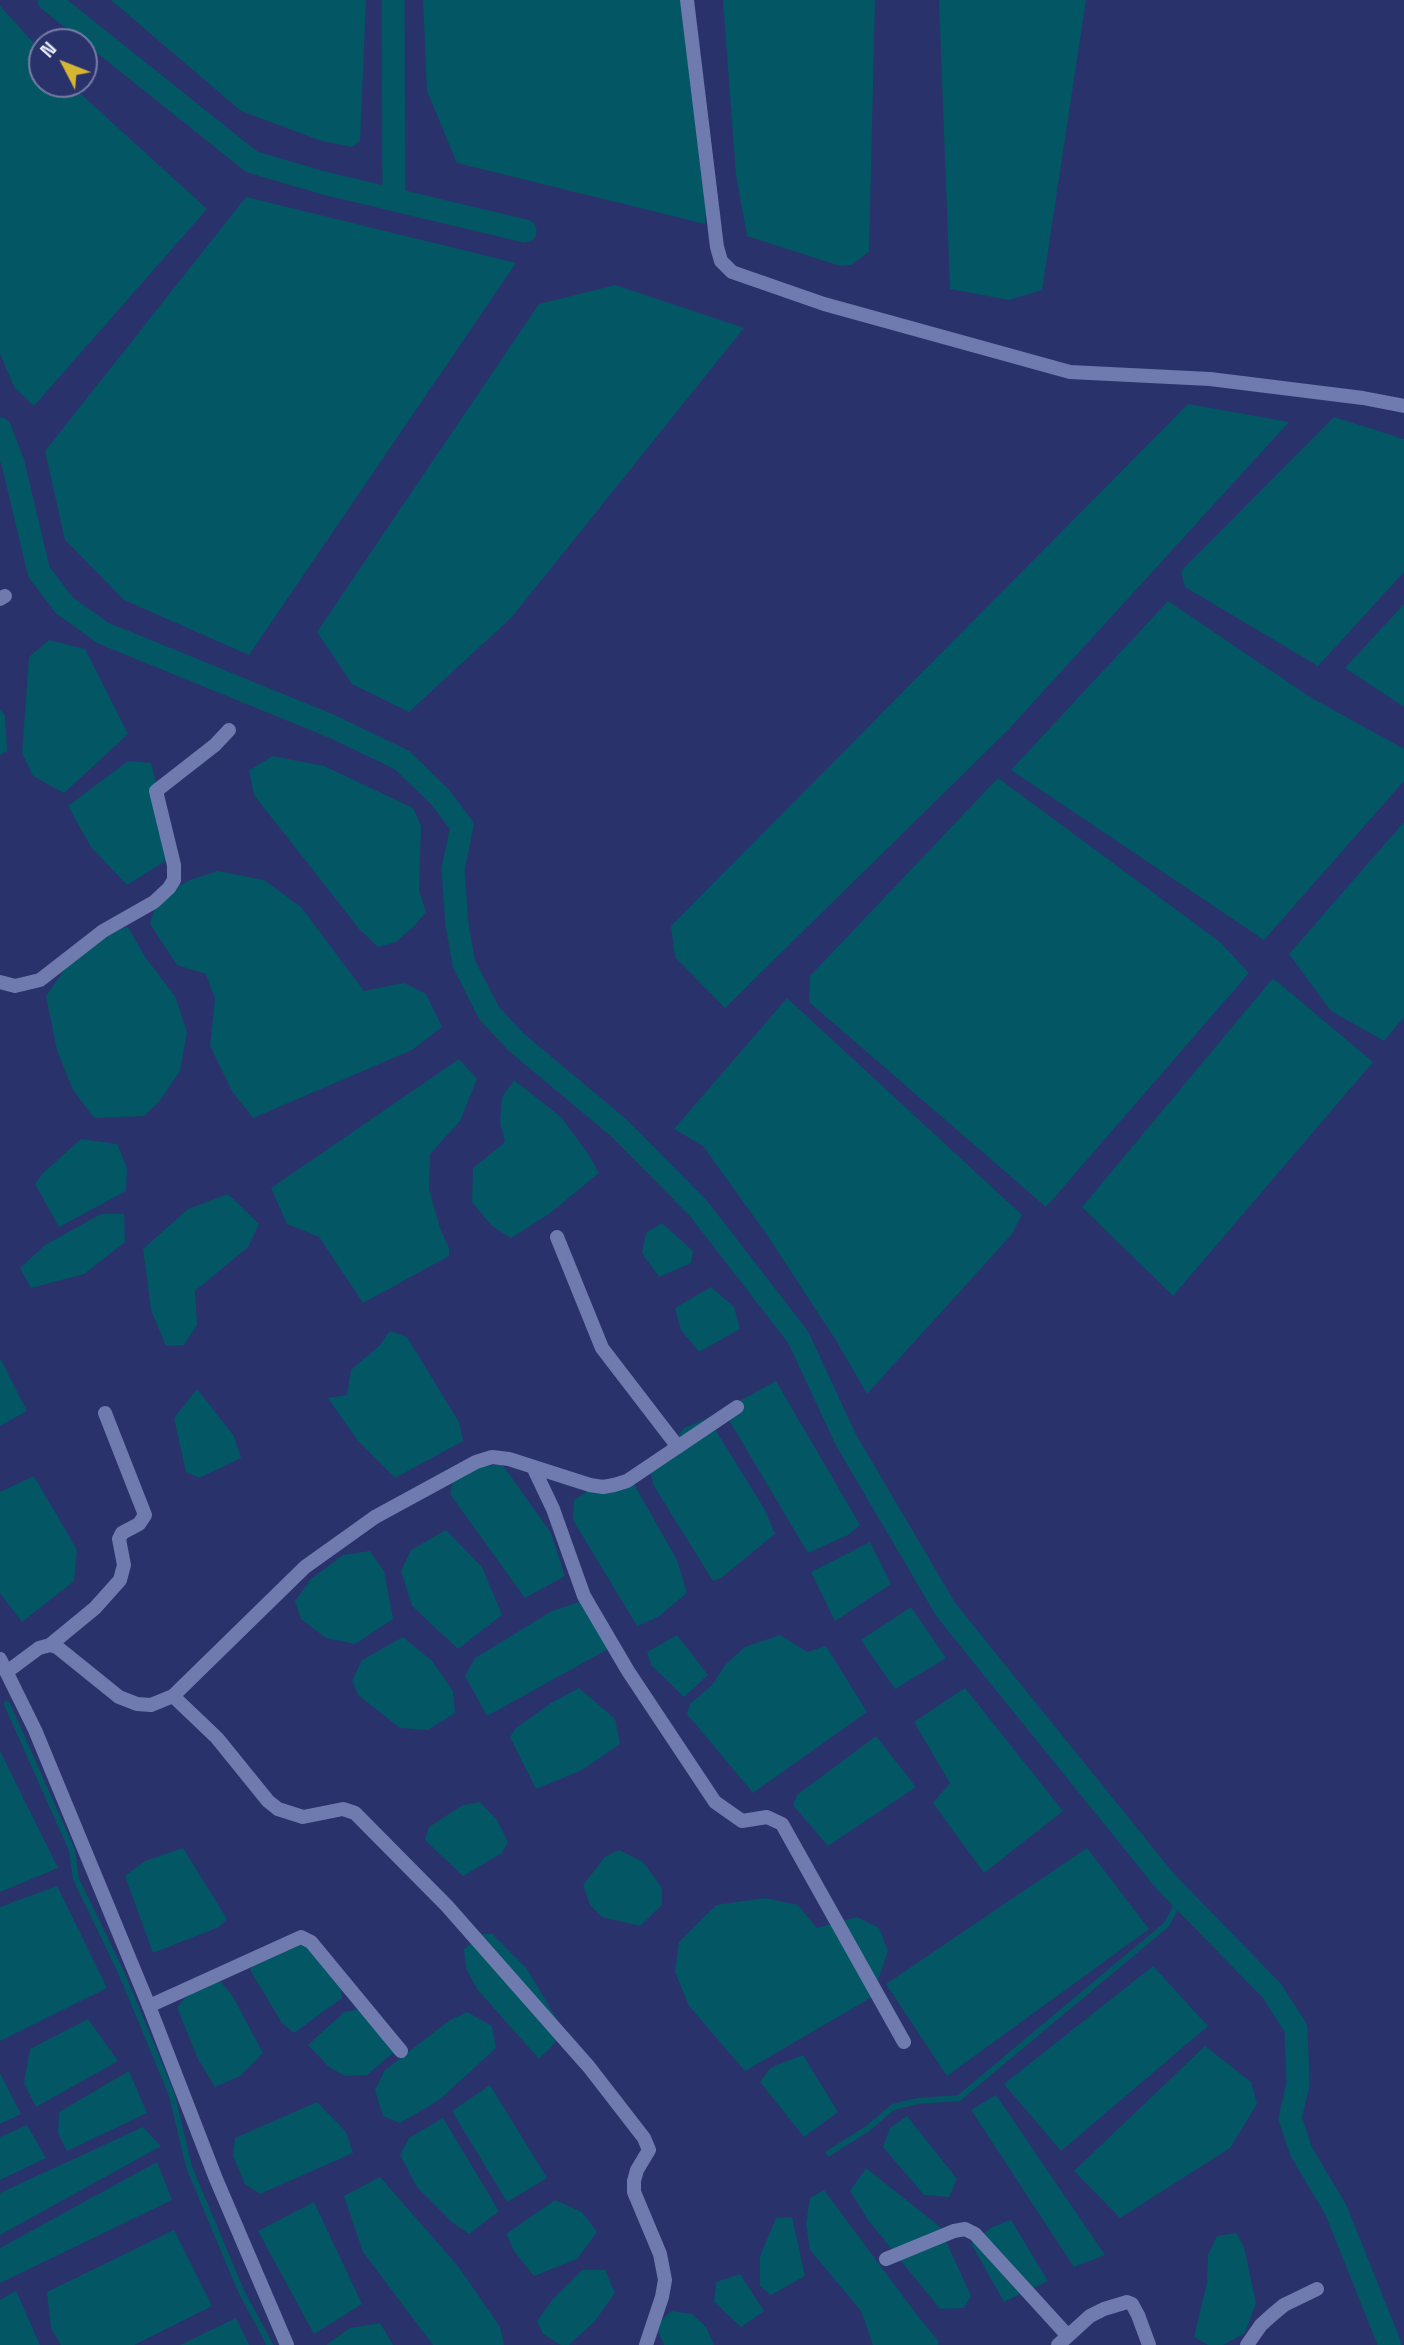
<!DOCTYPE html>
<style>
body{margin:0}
#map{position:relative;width:1404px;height:2345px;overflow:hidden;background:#2a326c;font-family:"Space Grotesk",sans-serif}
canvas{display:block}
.north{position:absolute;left:28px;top:28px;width:70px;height:70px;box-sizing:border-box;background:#2a326c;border:2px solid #757ca4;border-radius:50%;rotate:312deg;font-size:19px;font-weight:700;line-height:28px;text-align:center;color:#e6eaf9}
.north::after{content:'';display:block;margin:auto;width:24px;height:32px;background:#d6b534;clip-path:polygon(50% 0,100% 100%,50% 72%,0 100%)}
</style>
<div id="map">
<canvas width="1404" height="2345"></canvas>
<div class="north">N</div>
</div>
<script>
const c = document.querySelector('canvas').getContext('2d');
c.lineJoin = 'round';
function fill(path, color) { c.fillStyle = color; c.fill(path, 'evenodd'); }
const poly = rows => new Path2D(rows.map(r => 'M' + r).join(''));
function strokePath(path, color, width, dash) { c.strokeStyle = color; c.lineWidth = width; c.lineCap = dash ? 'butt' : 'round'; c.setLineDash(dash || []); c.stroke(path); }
const water = poly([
 [111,0,366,0,360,141,352,147,322,141,241,111],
 [423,0,681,0,707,195,705,224,457,163,427,91],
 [723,0,875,0,869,252,851,265,840,266,747,236,736,175],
 [939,0,1086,0,1042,290,1009,300,950,289],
 [0,6,42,52,42,84,70,84,207,209,34,406,14,387,0,354],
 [246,197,516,263,249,655,124,600,65,540,45,451],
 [615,285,744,328,511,618,409,712,352,684,317,632,539,304],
 [1188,404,1289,422,1008,730,725,1008,675,957,671,926],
 [1334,417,1404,439,1404,572,1318,666,1185,587,1181,571],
 [1168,601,1310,697,1404,749,1404,781,1264,940,1011,770],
 [1404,604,1404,707,1345,668],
 [49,640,85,649,128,734,64,793,33,776,22,753,29,657],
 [0,709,5,715,7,751,0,755],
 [273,756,324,766,413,808,421,826,419,891,426,912,412,928,396,942,378,947,360,930,254,795,249,770],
 [128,761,151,763,175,855,127,885,91,847,68,806],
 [998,778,1220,942,1249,973,1046,1207,809,1002,810,976],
 [1404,822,1404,1017,1384,1041,1331,1011,1289,954],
 [218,871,264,880,301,907,364,991,404,983,426,994,442,1027,412,1050,253,1118,232,1091,210,1046,215,999,206,974,177,965,150,924,155,907,173,889,190,880],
 [128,927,145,957,175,996,187,1032,180,1071,159,1102,144,1116,94,1118,73,1090,57,1050,46,996,71,960,104,933],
 [1273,978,1373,1062,1173,1296,1082,1207],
 [787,998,1022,1215,1012,1234,867,1394,837,1342,767,1235,703,1146,674,1129],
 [459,1059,477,1079,460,1121,430,1154,429,1189,440,1228,449,1248,449,1256,363,1303,319,1237,287,1224,271,1188],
 [514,1080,561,1117,589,1155,599,1173,549,1214,511,1238,492,1226,472,1202,473,1168,505,1142,500,1123,502,1097],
 [81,1139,117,1144,127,1168,126,1191,59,1227,35,1184,43,1173],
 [228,1194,259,1224,248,1247,195,1291,197,1325,184,1345,166,1346,151,1310,143,1249,188,1209],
 [101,1214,124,1214,125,1242,84,1274,31,1288,20,1268,45,1245],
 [662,1223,693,1251,691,1263,659,1277,642,1253,646,1233],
 [711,1287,734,1307,740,1329,699,1352,681,1330,675,1308],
 [390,1331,407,1337,459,1422,463,1441,395,1478,358,1441,328,1398,347,1395,351,1370,379,1346],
 [0,1358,27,1411,0,1426],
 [776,1381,860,1525,848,1535,808,1553,723,1410],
 [197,1389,234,1436,241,1458,199,1478,186,1472,174,1418],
 [708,1418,765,1510,775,1534,721,1578,713,1581,654,1486,649,1466,670,1446,684,1428],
 [502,1464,551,1533,565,1576,525,1598,450,1494,454,1478,480,1467],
 [34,1476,77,1550,74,1581,22,1622,0,1593,0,1492],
 [631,1479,677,1560,687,1593,658,1617,637,1626,573,1520,574,1500,603,1482],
 [446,1530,482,1567,502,1615,458,1649,412,1606,401,1571,411,1550],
 [870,1542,891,1584,835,1621,811,1572],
 [370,1551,384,1571,393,1619,355,1644,326,1638,301,1619,295,1601,311,1579,343,1555],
 [579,1602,606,1629,610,1648,487,1716,465,1676,475,1658,552,1611],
 [911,1607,946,1658,895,1689,861,1640],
 [677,1635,708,1675,684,1697,651,1665,647,1652],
 [780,1635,807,1652,826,1646,867,1712,753,1793,687,1714,690,1704,712,1685,726,1664,745,1647],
 [403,1637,432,1661,453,1691,455,1713,428,1730,400,1728,358,1695,352,1681,362,1660],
 [579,1688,615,1719,620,1744,582,1770,536,1789,510,1737,516,1728,551,1703],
 [965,1688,1063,1811,984,1873,933,1803,950,1783,914,1722],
 [876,1736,916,1787,828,1846,793,1805,797,1795],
 [0,1751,58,1868,0,1892],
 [480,1802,497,1820,508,1842,502,1853,463,1876,425,1840,429,1827,463,1805],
 [183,1848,227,1919,219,1927,153,1953,125,1876,145,1861],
 [1087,1848,1149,1929,947,2076,886,1984],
 [619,1850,643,1862,662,1888,662,1905,640,1926,602,1917,590,1905,583,1885,605,1857],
 [57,1886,107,1988,0,2041,0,1907],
 [765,1898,798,1905,817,1928,857,1917,879,1928,888,1951,872,1997,745,2071,689,2006,675,1972,679,1942,716,1905],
 [482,1934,492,1934,527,1969,558,2021,557,2041,539,2059,477,1989,466,1968,464,1949],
 [312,1935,341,1979,342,1998,294,2033,282,2023,250,1970,254,1960],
 [1153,1966,1208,2026,1061,2151,1004,2084],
 [220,1981,232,1995,263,2053,240,2076,215,2087,198,2059,177,2007,192,1990],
 [369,2007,394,2052,367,2075,345,2076,329,2067,308,2045,344,2012],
 [467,2012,492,2026,496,2048,439,2100,400,2123,383,2116,375,2090,385,2070,450,2020],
 [88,2019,118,2061,36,2107,24,2083,30,2049],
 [1205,2046,1251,2082,1257,2104,1230,2148,1120,2218,1074,2171],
 [803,2055,838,2112,804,2137,760,2082,770,2068],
 [129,2071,147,2113,67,2151,58,2133,59,2112],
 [0,2073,21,2114,0,2124],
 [490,2085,547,2178,507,2202,452,2111],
 [996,2095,1105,2255,1074,2267,971,2110],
 [317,2102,346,2132,353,2153,260,2194,245,2184,233,2156,235,2138],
 [907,2116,957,2179,949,2197,924,2195,883,2147,890,2128],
 [443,2118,499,2211,469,2234,453,2223,417,2187,400,2155,409,2138],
 [27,2125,46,2158,0,2180,0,2137],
 [143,2127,161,2146,0,2235,0,2193],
 [157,2162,172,2200,0,2283,0,2248],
 [866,2168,939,2226,971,2296,964,2308,940,2309,868,2220,850,2191],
 [380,2177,458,2266,500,2327,504,2345,433,2345,363,2252,344,2196],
 [824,2190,914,2311,939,2342,938,2345,873,2345,861,2311,810,2250,806,2224,810,2198],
 [555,2200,582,2212,597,2232,577,2259,534,2276,514,2251,506,2234],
 [314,2202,362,2304,314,2334,258,2231],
 [792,2217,805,2276,771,2295,760,2286,760,2256,776,2218],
 [1011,2220,1048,2281,1004,2302,971,2243,992,2227],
 [174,2230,212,2306,134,2345,61,2345,51,2328,47,2292],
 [1236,2233,1244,2247,1256,2303,1245,2333,1223,2345,1208,2345,1194,2337,1207,2282,1208,2255,1217,2236],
 [582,2270,605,2270,615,2293,595,2321,569,2345,561,2345,543,2334,537,2321,553,2299],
 [740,2274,764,2311,741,2327,714,2302,716,2282],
 [16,2291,40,2345,0,2345,0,2300],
 [671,2311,692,2314,706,2327,714,2345,664,2345,656,2326],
 [236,2318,249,2345,180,2345],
 [380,2323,393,2345,326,2345,350,2328]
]);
const stream = poly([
 [7,1704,72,1850,76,1879,121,1972,172,2095,189,2167,241,2291,270,2345],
 [829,2153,867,2129,893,2107,918,2101,959,2098,1166,1925,1181,1898]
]);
const canal = poly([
 [49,0,252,162,324,183,525,231],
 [393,0,394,200],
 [0,429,13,463,39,572,64,605,103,633,331,726,402,760,440,797,462,826,453,869,457,925,464,964,489,1013,516,1042,619,1128,699,1209,798,1337,846,1440,946,1610,1165,1881,1272,1991,1296,2028,1298,2084,1290,2118,1301,2151,1336,2210,1390,2345]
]);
const minor = poly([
 [687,0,717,247,721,261,732,272,824,304,1070,372,1210,379,1363,398,1404,406],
 [0,599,5,596],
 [0,982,15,986,40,980,103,931,154,902,169,888,174,880,174,865,156,791,215,745,229,730],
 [557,1237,602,1348,678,1447],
 [534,1469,553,1509,584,1596,628,1671,715,1802,742,1821,767,1817,782,1824,904,2042],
 [50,1645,95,1608,120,1580,124,1565,119,1539,122,1533,139,1524,145,1515,105,1413],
 [8,1671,39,1648,50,1645,57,1647,119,1697,137,1704,151,1705,173,1696,305,1567,375,1517,476,1462,492,1457,509,1459,590,1485,603,1487,614,1485,627,1481,737,1407],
 [173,1696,217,1738,268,1801,278,1809,303,1817,343,1809,355,1813,447,1906,589,2067,644,2138,649,2150,637,2170,634,2181,634,2192,660,2254,665,2280,662,2297,646,2345],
 [149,2006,301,1937,311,1942,401,2051],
 [886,2259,954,2231,965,2229,975,2234,1068,2336],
 [1058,2345,1090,2316,1104,2309,1127,2302,1132,2304,1138,2315,1149,2345],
 [1247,2345,1261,2325,1272,2315,1284,2305,1317,2289]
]);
const tertiary = poly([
 [0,1659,35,1730,149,2006,216,2179,287,2345]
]);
fill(water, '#035664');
strokePath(stream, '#035664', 6);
strokePath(canal, '#035664', 23);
strokePath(minor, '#6f7aae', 14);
strokePath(tertiary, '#6f7aae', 14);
</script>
